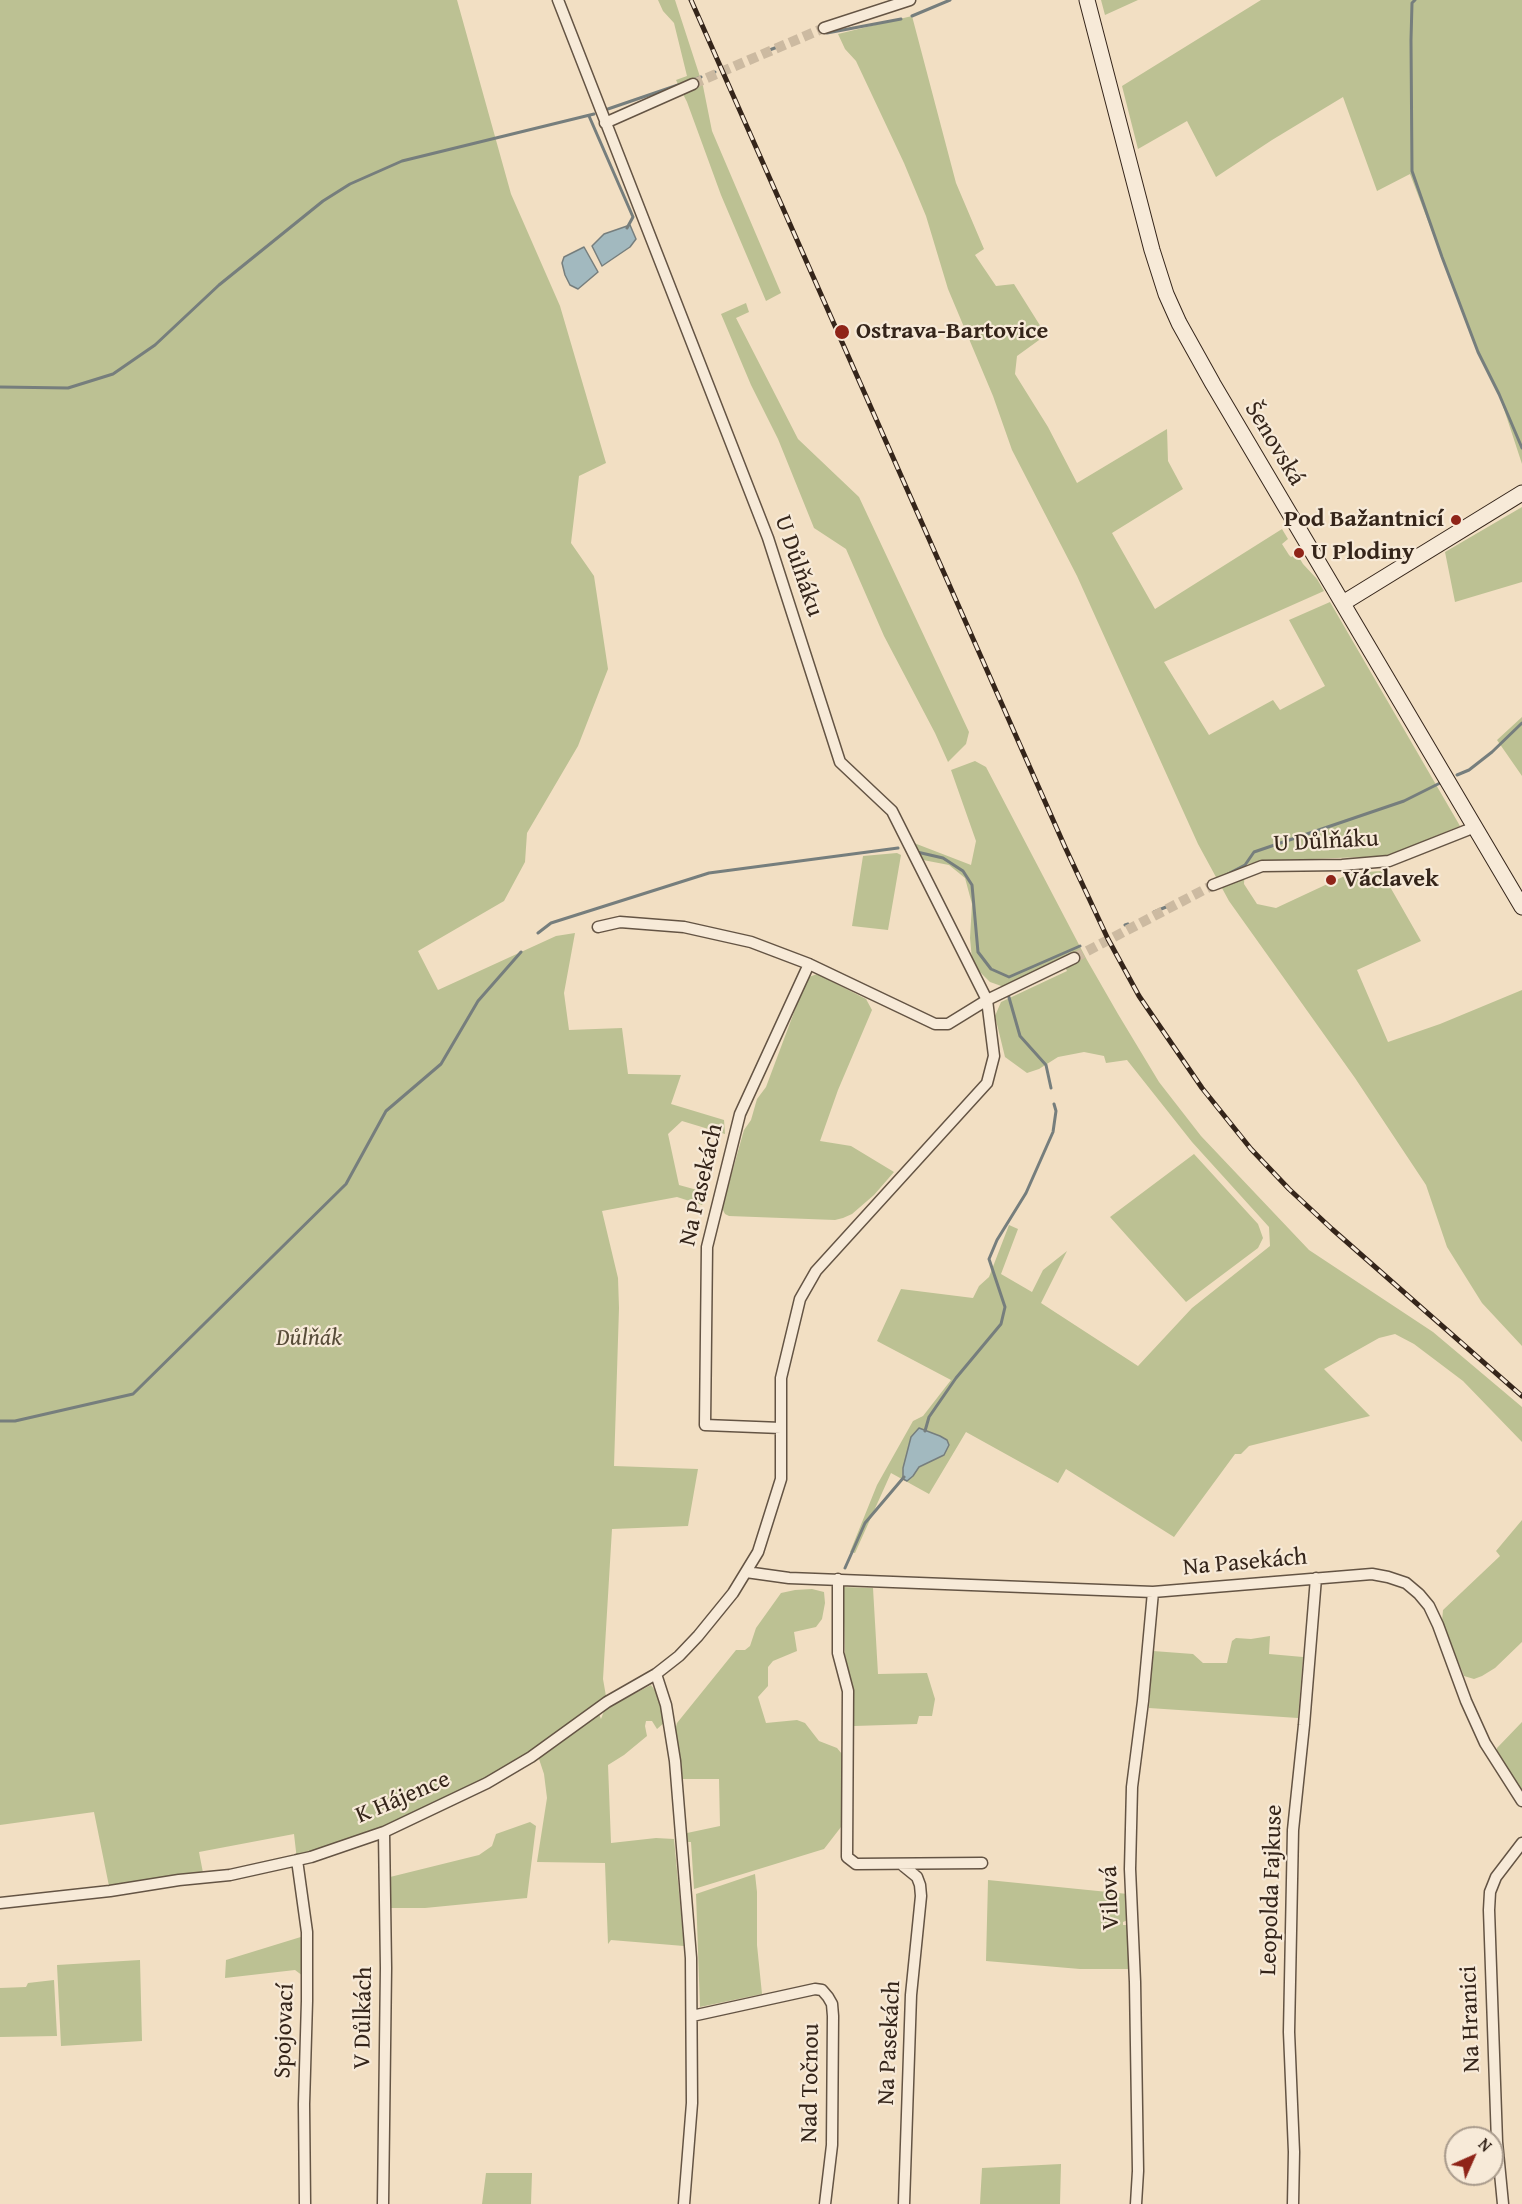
<!DOCTYPE html>
<meta charset="utf-8">
<style>
body{margin:0}
#map{position:relative;width:1522px;height:2204px;overflow:hidden;background:#f2dfc3;font-family:"Gentium Book Plus",serif}
canvas{display:block}
.north{position:absolute;left:1444px;top:2126px;width:60px;height:60px;box-sizing:border-box;background:#f7ead8;border:2px solid #a99b8c;border-radius:50%;rotate:45deg;font-size:16px;font-weight:700;line-height:24px;text-align:center;color:#35251a}
.north::after{content:'';display:block;margin:auto;width:21px;height:27px;background:#8f2418;clip-path:polygon(50% 0,100% 100%,50% 72%,0 100%)}
</style>
<div id="map">
<canvas width="1522" height="2204"></canvas>
<div class="north">N</div>
</div>
<script>
const c = document.querySelector('canvas').getContext('2d');
c.lineJoin = 'round';
function fill(path, color) { c.fillStyle = color; c.fill(path, 'evenodd'); }
const poly = rows => new Path2D(rows.map(r => 'M' + r).join(''));
function strokePath(path, color, width, dash) { c.strokeStyle = color; c.lineWidth = width; c.lineCap = dash ? 'butt' : 'round'; c.setLineDash(dash || []); c.stroke(path); }
function write(font, color, halo, rows, align = 'center') {
  c.font = font + ' "Gentium Book Plus",serif'; c.lineWidth = 4.5; c.setLineDash([]); c.textBaseline = 'middle'; c.strokeStyle = halo; c.fillStyle = color; for (const [text, x, y, turn = 0] of rows) {
    c.save(); c.translate(x, y); c.rotate((+turn || 0) * Math.PI / 180); c.textAlign = isNaN(turn) ? turn : align; if (halo) c.strokeText(text, 0, 0); c.fillText(text, 0, 0); c.restore();
  }
}
const green = poly([
 [0,0,457,0,511,194,560,306,606,463,579,476,571,543,594,576,608,669,578,746,527,833,525,862,504,901,418,951,438,990,556,936,575,933,564,993,569,1030,622,1028,628,1074,681,1075,671,1104,724,1120,725,1134,682,1121,668,1134,679,1185,708,1193,702,1205,677,1197,602,1211,618,1278,619,1308,614,1466,698,1469,688,1526,612,1529,603,1679,607,1702,557,1738,451,1802,297,1860,294,1834,199,1852,204,1878,110,1891,94,1812,0,1825],
 [658,0,675,0,703,86,712,131,781,293,766,301,721,195,687,102,676,80,687,76,674,23,663,11],
 [1101,0,1138,0,1105,15],
 [1261,0,1522,0,1522,464,1499,394,1478,352,1410,174,1377,191,1343,97,1272,140,1216,177,1187,121,1138,149,1122,86],
 [912,16,956,183,984,249,975,255,996,286,1014,284,1046,335,1017,356,1015,374,1048,427,1077,483,1167,429,1168,461,1183,489,1112,533,1155,609,1282,529,1288,539,1282,544,1289,555,1291,557,1297,554,1303,564,1317,579,1324,591,1164,662,1209,735,1273,700,1280,710,1325,686,1289,620,1330,602,1460,826,1387,856,1261,861,1245,865,1244,884,1257,904,1276,908,1351,873,1381,871,1421,941,1357,970,1388,1042,1440,1024,1522,990,1522,1346,1482,1303,1447,1247,1426,1185,1355,1078,1229,901,1198,844,1077,576,1012,450,993,396,948,289,926,216,904,163,856,61,845,49,838,34],
 [746,303,749,312,736,318,798,439,859,497,969,732,966,744,948,762,935,733,884,636,846,549,814,528,778,439,751,385,721,314],
 [1522,507,1522,582,1455,602,1445,552],
 [1522,717,1522,776,1497,740],
 [975,761,986,767,1087,960,1118,1014,1159,1082,1201,1136,1309,1250,1433,1332,1522,1407,1522,1442,1463,1381,1414,1344,1395,1334,1379,1338,1324,1369,1370,1416,1249,1446,1241,1454,1235,1454,1174,1537,1066,1469,1058,1483,966,1432,929,1494,891,1473,855,1553,850,1552,877,1485,913,1421,923,1416,951,1380,877,1341,901,1289,973,1298,979,1286,989,1277,1009,1225,1018,1229,1001,1274,1032,1292,1043,1270,1067,1251,1041,1303,1138,1366,1192,1308,1270,1246,1269,1227,1192,1142,1127,1060,1106,1063,1104,1056,1084,1052,1058,1057,1039,1069,1027,1073,1005,1057,995,1016,1001,1002,1067,971,1061,959,1007,988,990,982,978,970,972,959,970,938,972,904,965,878,949,865,923,860,914,843,971,865,976,841,951,770],
 [897,853,901,855,888,930,852,926,863,856],
 [817,974,866,999,872,1010,838,1090,820,1141,851,1146,894,1172,874,1195,852,1214,843,1218,835,1220,729,1216,725,1214,722,1208,744,1130,751,1120,757,1099,766,1087,805,983,809,977],
 [1194,1154,1258,1224,1263,1238,1258,1248,1186,1302,1110,1217],
 [1522,1520,1522,1642,1495,1668,1482,1676,1474,1679,1464,1676,1442,1621,1443,1610,1500,1556,1496,1551],
 [843,1587,873,1588,878,1674,927,1673,935,1699,932,1716,919,1716,917,1724,854,1726,854,1694,845,1655],
 [812,1589,824,1592,825,1603,822,1619,816,1627,794,1632,797,1651,773,1661,768,1667,768,1686,758,1697,766,1723,797,1720,805,1723,819,1741,837,1748,842,1754,841,1827,824,1849,694,1889,691,1842,686,1842,687,1833,720,1826,719,1779,681,1779,675,1730,677,1723,736,1650,745,1650,750,1646,756,1628,781,1593,795,1590],
 [1270,1636,1269,1654,1303,1657,1298,1718,1149,1708,1153,1651,1193,1654,1203,1663,1227,1663,1232,1641,1236,1638,1251,1639],
 [651,1685,660,1697,665,1722,657,1729,652,1721,646,1721,645,1726,647,1736,624,1755,608,1765,611,1843,656,1838,674,1839,684,1946,611,1940,608,1944,605,1863,537,1862,547,1798,544,1774,538,1756,599,1714,601,1719,604,1711,609,1707],
 [1522,1722,1522,1792,1497,1755,1497,1748],
 [530,1822,536,1826,527,1898,425,1908,391,1908,390,1877,479,1855,492,1846,496,1834],
 [755,1874,757,1892,757,1945,762,1994,700,2007,696,1894],
 [988,1880,1128,1894,1128,1920,1123,1922,1123,1925,1128,1925,1129,1969,1080,1969,986,1961],
 [304,1936,303,1976,295,1970,225,1978,226,1960],
 [140,1960,142,2041,61,2046,57,1965],
 [54,1980,57,2036,0,2037,0,1988,26,1987,28,1983],
 [1061,2164,1060,2204,980,2204,982,2168],
 [486,2173,532,2173,531,2204,482,2204]
]);
const water = poly([
 [630,225,636,239,630,247,602,266,592,246,604,234,630,225],
 [584,247,598,272,578,289,570,285,565,275,562,263,564,257,584,247],
 [919,1428,940,1436,947,1440,949,1445,944,1455,919,1467,913,1476,907,1481,903,1479,903,1468,911,1437,919,1428]
]);
const stream = poly([
 [1415,0,1412,3,1411,40,1412,171,1442,257,1478,352,1499,394,1522,448],
 [912,16,950,0],
 [827,33,901,19],
 [764,52,783,45],
 [714,72,715,72],
 [693,80,701,77],
 [605,110,678,85],
 [589,116,633,217,627,228],
 [0,387,68,388,113,374,155,345,219,285,323,201,350,184,402,161,594,114],
 [1457,775,1469,770,1492,752,1522,723],
 [917,852,943,858,963,871,972,885,978,952,991,969,1009,977,1080,946],
 [1226,875,1245,865,1254,852,1404,801,1440,783],
 [1154,912,1166,907],
 [1125,925,1128,924],
 [538,933,551,923,709,873,898,848],
 [1008,994,1020,1036,1046,1065,1051,1088],
 [0,1421,15,1421,133,1394,346,1184,386,1111,441,1064,478,1001,521,952],
 [925,1431,929,1417,956,1378,1001,1324,1005,1307,989,1259,997,1240,1026,1193,1053,1132,1056,1111,1054,1104],
 [845,1568,865,1523,904,1477]
]);
const streetTunnel = poly([
 [693,84,824,28],
 [1074,958,1213,885]
]);
const street = poly([
 [824,28,910,0],
 [605,123,693,84],
 [1213,885,1262,866,1342,865,1389,861,1475,827],
 [598,927,620,922,684,927,751,942,809,964,935,1024,948,1024,987,1000,1074,958],
 [781,1428,705,1425,707,1247,740,1114,809,964],
 [746,1572,789,1578,1153,1592,1372,1574,1388,1577,1406,1583,1419,1594,1429,1606,1438,1625,1466,1701,1485,1743,1522,1801],
 [838,1579,838,1653,848,1691,847,1857,856,1864,982,1863],
 [656,1674,666,1705,675,1761,691,1958,692,2103,684,2204],
 [297,1860,307,1932,307,2001,304,2104,305,2204],
 [901,1864,917,1877,920,1885,921,1896,911,1995,904,2204],
 [0,1903,110,1891,179,1880,230,1875,311,1857,384,1832,487,1783,531,1757,607,1702,656,1674,679,1656,698,1636,733,1593,758,1552,781,1479,781,1378,800,1299,816,1271,987,1083,994,1056,987,1000,892,811,840,762,768,538,558,0],
 [692,2016,815,1989,822,1990,828,1997,832,2004,833,2016,832,2145,825,2204],
 [383,2204,386,1968,384,1832],
 [1136,2204,1138,2171,1135,1982,1130,1869,1132,1787,1143,1701,1153,1592],
 [1293,2204,1294,2152,1289,2032,1293,1830,1304,1725,1316,1578],
 [1503,2204,1497,2142,1489,1910,1490,1892,1496,1877,1522,1843]
]);
const secondary = poly([
 [1087,0,1152,250,1166,294,1179,323,1213,384,1522,907],
 [1343,603,1522,493]
]);
const rail = poly([
 [691,0,1065,847,1108,939,1139,996,1202,1088,1251,1149,1289,1189,1332,1229,1522,1396]
]);
const markers = [
 [842,332,8,"#8f2418"],
 [1456,520,6,"#8f2418"],
 [1299,553,6,"#8f2418"],
 [1331,880,6,"#8f2418"]
];
const poiNames = [
 ["Ostrava-Bartovice",856,332],
 ["Pod Bažantnicí",1444,520,"right"],
 ["U Plodiny",1311,553],
 ["Václavek",1343,880]
];
const streetNames = [
 ["Šenovská",1274,444,59],
 ["U Důlňáku",798,566,71],
 ["U Důlňáku",1326,842,-3],
 ["Na Pasekách",702,1185,-77],
 ["Na Pasekách",1245,1563,-5],
 ["K Hájence",403,1798,-23],
 ["Leopolda Fajkuse",1272,1890,-88],
 ["Vilová",1111,1898,-92],
 ["V Důlkách",364,2018,-89],
 ["Na Hranici",1471,2019,-92],
 ["Spojovací",285,2031,-88],
 ["Na Pasekách",890,2043,-87],
 ["Nad Točnou",811,2083,-89]
];
const parkNames = [
 ["Důlňák",309,1339]
];
fill(green, '#bcc193');
fill(water, '#a2b9bf');
strokePath(water, '#767e7d', 1.5);
strokePath(stream, '#767e7d', 3);
strokePath(streetTunnel, '#ccbaa1', 10, [10, 5]);
strokePath(street, '#645444', 13);
strokePath(secondary, '#35251a', 17);
strokePath(street, '#f7ead8', 10);
strokePath(secondary, '#f7ead8', 15);
strokePath(rail, '#35251a', 5);
strokePath(rail, '#f7ead8', 3, [9]);
for (const [x, y, r, color] of markers) { const dot = new Path2D(); dot.arc(x, y, r, 0, 2 * Math.PI); c.fillStyle = color; c.fill(dot); strokePath(dot, '#f7ead8', 2); }
write('bold 24px', '#35251a', '#f7ead8', poiNames, 'left');
write('24px', '#35251a', '#f7ead8', streetNames);
write('italic 24px', '#574c38', '#f7ead8', parkNames);
</script>
